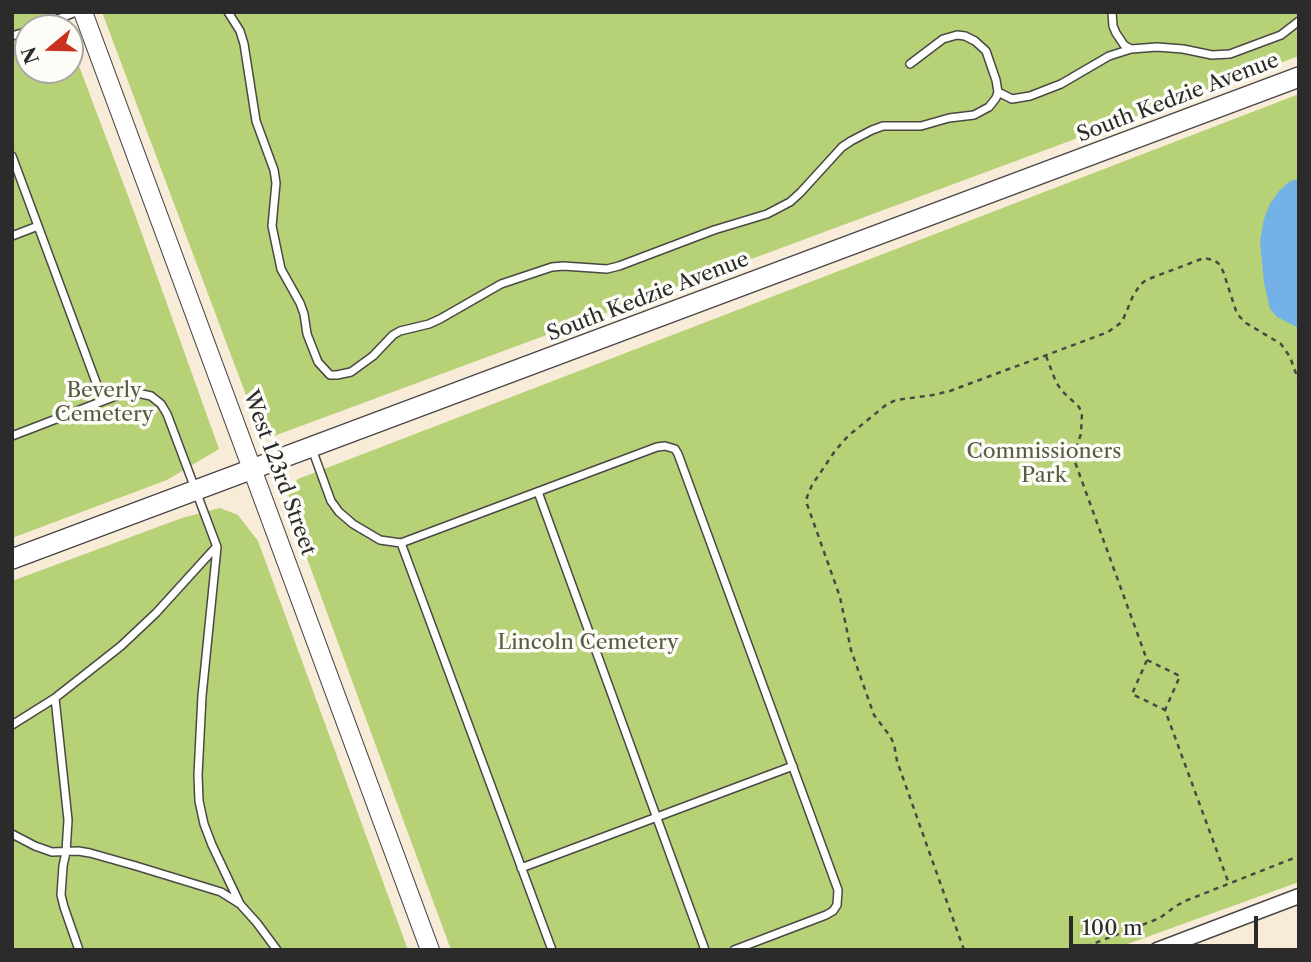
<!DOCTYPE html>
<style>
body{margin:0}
#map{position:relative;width:1311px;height:962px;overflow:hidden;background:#f8ecd9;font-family:"Libre Caslon Text",serif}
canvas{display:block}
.frame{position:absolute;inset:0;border:14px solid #2b2b2b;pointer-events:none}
.north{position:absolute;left:14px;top:14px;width:70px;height:70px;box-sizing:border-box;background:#fdfcf7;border:2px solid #a9a8a5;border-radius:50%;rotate:251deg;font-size:19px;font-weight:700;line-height:28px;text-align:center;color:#2b2b2b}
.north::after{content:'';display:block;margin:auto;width:24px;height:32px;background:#c8321e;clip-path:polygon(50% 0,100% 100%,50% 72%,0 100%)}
.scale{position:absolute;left:1069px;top:916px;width:189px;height:32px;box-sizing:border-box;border:4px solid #2b2b2b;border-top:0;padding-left:9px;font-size:21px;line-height:24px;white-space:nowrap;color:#2b2b2b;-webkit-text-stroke:5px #fdfcf7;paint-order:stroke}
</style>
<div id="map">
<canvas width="1311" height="962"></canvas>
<div class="frame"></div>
<div class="north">N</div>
<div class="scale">100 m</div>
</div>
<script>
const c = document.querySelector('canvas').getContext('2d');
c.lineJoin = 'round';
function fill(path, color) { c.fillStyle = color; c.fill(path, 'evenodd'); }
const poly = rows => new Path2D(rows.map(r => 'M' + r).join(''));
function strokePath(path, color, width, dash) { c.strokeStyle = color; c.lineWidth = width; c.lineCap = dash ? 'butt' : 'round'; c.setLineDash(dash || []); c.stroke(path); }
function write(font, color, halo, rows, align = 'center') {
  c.font = font + ' "Libre Caslon Text",serif'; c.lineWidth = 7; c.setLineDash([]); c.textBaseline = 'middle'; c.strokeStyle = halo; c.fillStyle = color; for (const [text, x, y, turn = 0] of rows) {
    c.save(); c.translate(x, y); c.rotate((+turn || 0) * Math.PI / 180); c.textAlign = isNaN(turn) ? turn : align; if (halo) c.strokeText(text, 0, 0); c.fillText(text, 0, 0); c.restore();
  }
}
const green = poly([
 [12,12,59,12,65,28,28,28,28,70,70,70,70,42,133,209,219,449,167,480,12,538],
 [102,12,1299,12,1299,56,274,436,267,434,259,428,255,419],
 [1299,94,1299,882,1111,950,451,950,287,504,289,493,293,484,298,479],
 [220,508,238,515,258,541,408,950,12,950,12,581,182,518]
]);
const water = poly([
 [1299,178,1299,328,1277,317,1270,309,1264,283,1260,241,1264,219,1270,204,1279,191,1289,182]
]);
const path = poly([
 [1046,356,1056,382,1062,391,1079,407,1082,413,1081,434,1074,453,1075,462,1147,660,1132,694,1165,710,1229,884],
 [1147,660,1180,676,1165,710],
 [964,950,897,761,894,744,890,736,874,715,851,650,840,597,807,504,807,497,812,485,835,451,848,436,886,405,896,400,933,395,950,391,1108,332,1122,322,1133,296,1140,285,1146,280,1204,258,1214,260,1219,264,1223,271,1237,314,1246,323,1281,344,1290,357,1299,382],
 [1077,950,1160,918,1176,906,1185,901,1299,856]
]);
const service = poly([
 [228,12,240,31,244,44,256,121,274,170,276,183,272,226,281,269,300,303,304,314,307,334,318,362,330,375,337,375,351,372,373,356,393,335,400,331,429,324,440,319,501,284,552,267,563,266,607,269,619,266,714,230,767,214,790,202,800,193,842,147,851,141,872,130,883,126,921,126,949,118,974,115,989,107,996,98,998,92,996,80,986,51,975,41,965,36,957,35,943,39,910,64],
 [1112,12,1113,26,1116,33,1124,45,1131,49],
 [35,28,76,12],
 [12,36,28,31],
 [998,92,1012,99,1030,96,1061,84,1109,56,1131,49,1157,47,1183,49,1212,55,1230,54,1281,35,1299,21],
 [12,156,103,401],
 [12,236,38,226],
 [12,436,121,394,137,393,151,396,161,404,167,414,217,547,202,696,198,775,199,801,204,824,212,845,240,904],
 [312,449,331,501,339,512,353,524,380,540,401,543,657,447,665,446,675,449,678,454,838,890,837,905,833,911,826,915,734,950],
 [538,492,705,950],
 [401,543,552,950],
 [55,698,68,820,66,852,63,866,61,895,64,907,79,950],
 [12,725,55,698,121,646,156,613,216,547],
 [12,834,35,846,52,852,78,851,90,853,136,866,221,892,240,904,257,923,277,950],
 [521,868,793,766]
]);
const minor = poly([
 [1157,950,1299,896]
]);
const tertiary = poly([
 [83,12,430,950]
]);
const secondary = poly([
 [12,559,1299,77]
]);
const streetNames = [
 ["South Kedzie Avenue",1178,98,-21],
 ["South Kedzie Avenue",648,297,-21],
 ["West 123rd Street",279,473,70]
];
const parkNames = [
 ["Beverly",104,391],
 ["Cemetery",104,415],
 ["Commissioners",1044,452],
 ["Park",1044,476],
 ["Lincoln Cemetery",588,643]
];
fill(green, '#b7d176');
fill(water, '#74b1e6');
strokePath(service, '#4a4845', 10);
strokePath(minor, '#4a4845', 17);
strokePath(tertiary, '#4a4845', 20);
strokePath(secondary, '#4a4845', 22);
strokePath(path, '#4a4845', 2.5, [5, 5]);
strokePath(service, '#fff', 7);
strokePath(minor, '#fff', 14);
strokePath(tertiary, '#fff', 18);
strokePath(secondary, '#fff', 19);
write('21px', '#2b2b2b', '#fdfcf7', streetNames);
write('21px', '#555d42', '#fdfcf7', parkNames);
</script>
